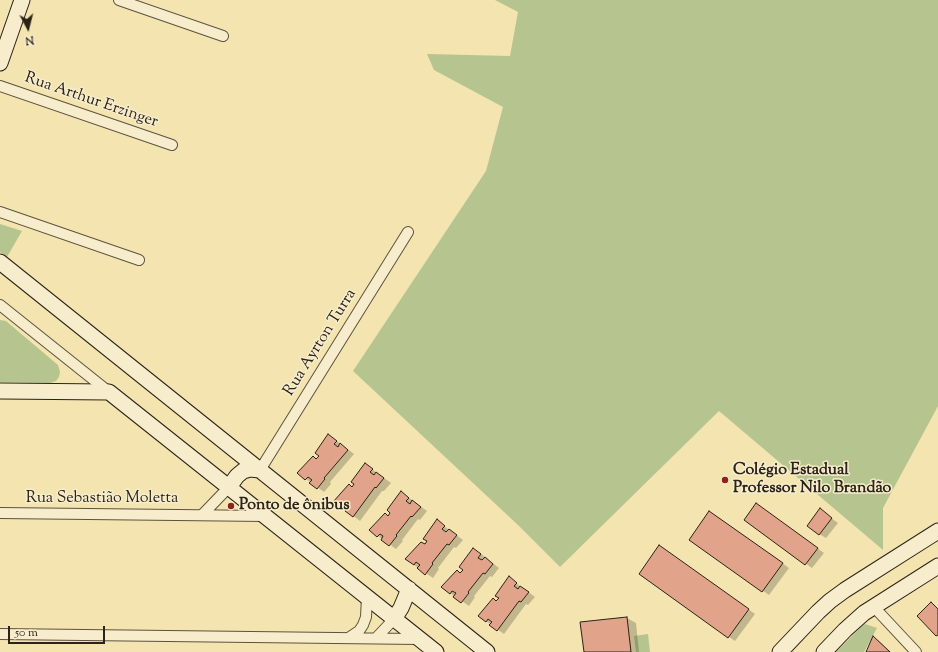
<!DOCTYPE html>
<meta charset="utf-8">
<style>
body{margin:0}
#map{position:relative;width:938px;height:652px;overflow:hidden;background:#f3e4b0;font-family:"Sorts Mill Goudy",serif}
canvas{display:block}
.north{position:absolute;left:8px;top:8px;width:40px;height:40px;-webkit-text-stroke:3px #f7edcc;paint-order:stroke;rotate:173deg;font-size:11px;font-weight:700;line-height:16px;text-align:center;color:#2b2218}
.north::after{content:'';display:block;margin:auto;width:14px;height:18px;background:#2b2218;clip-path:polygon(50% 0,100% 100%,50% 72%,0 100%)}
.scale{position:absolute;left:8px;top:626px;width:97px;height:18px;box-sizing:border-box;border:2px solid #2b2218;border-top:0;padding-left:5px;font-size:12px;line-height:14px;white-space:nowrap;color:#2b2218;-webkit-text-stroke:3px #f7edcc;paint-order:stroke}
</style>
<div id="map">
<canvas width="938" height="652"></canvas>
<div class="north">N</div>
<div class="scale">50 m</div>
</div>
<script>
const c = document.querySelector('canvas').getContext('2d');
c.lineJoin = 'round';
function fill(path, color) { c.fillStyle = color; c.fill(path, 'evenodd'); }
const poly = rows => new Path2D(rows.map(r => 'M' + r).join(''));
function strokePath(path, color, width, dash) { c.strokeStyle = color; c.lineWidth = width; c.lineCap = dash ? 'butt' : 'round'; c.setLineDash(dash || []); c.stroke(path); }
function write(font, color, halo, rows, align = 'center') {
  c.font = font + ' "Sorts Mill Goudy",serif'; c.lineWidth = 3; c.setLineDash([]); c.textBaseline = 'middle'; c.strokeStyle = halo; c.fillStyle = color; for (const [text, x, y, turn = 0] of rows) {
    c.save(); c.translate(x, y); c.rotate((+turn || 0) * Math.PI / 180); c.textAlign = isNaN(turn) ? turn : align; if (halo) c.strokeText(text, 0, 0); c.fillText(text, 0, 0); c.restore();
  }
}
const green = poly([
 [495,0,938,0,938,406,883,508,883,550,719,411,560,567,518,525,353,371,486,171,503,107,434,70,427,54,510,56,518,12],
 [0,224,22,231,7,257,0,252],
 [0,320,6,321,58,365,60,372,59,377,56,381,50,383,0,382],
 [865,624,877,628,864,652,836,652,861,627],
 [648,634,650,652,636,652,634,636]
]);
const shadow = poly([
 [329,435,354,454,330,482,331,484,324,492,306,479,313,457,317,459,320,456],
 [365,464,391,483,384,491,382,491,360,521,335,502,353,488,359,473,358,472],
 [401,492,427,511,420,520,418,519,402,540,403,541,396,549,378,536,385,514,389,516],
 [763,509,824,553,812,568,745,520],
 [820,510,838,523,826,538,819,534],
 [716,516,789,568,769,595,690,540],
 [437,521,463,540,456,548,454,547,438,568,439,569,433,578,414,565,428,541],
 [666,551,755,614,735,641,729,637],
 [480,553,499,568,492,577,490,576,474,596,475,597,469,606,450,593,458,571,461,573],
 [509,578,535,597,528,605,526,604,504,634,486,621],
 [627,618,636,623,639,652,585,652],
 [874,638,878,640,891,652,867,652]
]);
const building = poly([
 [328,434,337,441,334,444,338,447,340,443,348,450,324,478,325,479,317,489,309,483,312,480,308,477,305,480,297,473,313,456,316,459,319,456,315,453,328,434],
 [365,463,373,469,370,472,374,475,376,472,384,478,376,488,375,487,353,517,345,511,347,508,344,505,341,508,333,502,349,484,352,487,354,484,351,482,365,463],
 [401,491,409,498,406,501,410,504,412,500,421,507,412,517,411,516,396,535,397,536,389,546,381,540,383,536,380,534,377,537,369,530,385,513,388,516,390,513,387,510,401,491],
 [756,503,818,548,805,565,744,520,756,503],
 [820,508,832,518,819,535,807,526,820,508],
 [709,511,783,563,762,592,689,540,709,511],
 [437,519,445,526,442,529,446,532,449,529,457,535,449,545,447,544,432,563,433,564,425,575,417,568,420,565,416,562,414,565,405,559,421,542,425,544,427,541,423,539,437,519],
 [659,545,749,609,728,638,639,574,659,545],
 [473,548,481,554,478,558,482,560,485,557,493,564,485,574,483,573,468,592,469,593,461,603,453,597,456,593,452,591,450,594,441,587,457,570,460,573,463,570,459,567,473,548],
 [509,576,517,583,514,586,518,589,520,586,529,592,521,602,519,601,497,631,489,625,492,622,488,619,486,622,478,616,493,598,496,601,499,598,495,596,509,576],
 [931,602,938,609,938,635,936,636,917,616,931,602],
 [627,617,631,652,584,652,580,622,627,617],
 [873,636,890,652,866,652,873,636]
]);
const street = poly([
 [119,0,223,36],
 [0,86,172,145],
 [0,212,139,260],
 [0,305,109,392],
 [260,470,408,232],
 [0,513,265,516],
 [203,514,229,487],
 [873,606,916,652],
 [0,634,419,639],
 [350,637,359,631,363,625,366,617,367,597],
 [377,637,394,619]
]);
const secondary = poly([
 [0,63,22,0],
 [0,262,487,652],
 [0,391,109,392,436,652],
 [229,487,237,476,243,471,250,469,260,470],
 [394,619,401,608,409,589],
 [780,652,818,612,830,601,845,590,938,531],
 [824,652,845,630,864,613,938,566]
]);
const markers = [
 [725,480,4,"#8f2418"],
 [231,506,4,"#8f2418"]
];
const streetNames = [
 ["Rua Arthur Erzinger",91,101,19],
 ["Rua Ayrton Turra",321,343,-58],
 ["Rua Sebastião Moletta",102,499]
];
const poiNames = [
 ["Colégio Estadual",733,471],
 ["Professor Nilo Brandão",733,489],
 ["Ponto de ônibus",239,506]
];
fill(green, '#b6c58f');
fill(shadow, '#0003');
fill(building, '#e1a389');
strokePath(building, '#2b2218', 1);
strokePath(street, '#5d523e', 12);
strokePath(secondary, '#2b2218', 17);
strokePath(street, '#f7edcc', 10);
strokePath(secondary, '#f7edcc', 15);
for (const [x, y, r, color] of markers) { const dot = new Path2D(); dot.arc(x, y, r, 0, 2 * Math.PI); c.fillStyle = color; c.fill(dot); strokePath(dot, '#f7edcc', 1.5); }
write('16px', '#2b2218', '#f7edcc', streetNames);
write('bold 16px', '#2b2218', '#f7edcc', poiNames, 'left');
</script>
